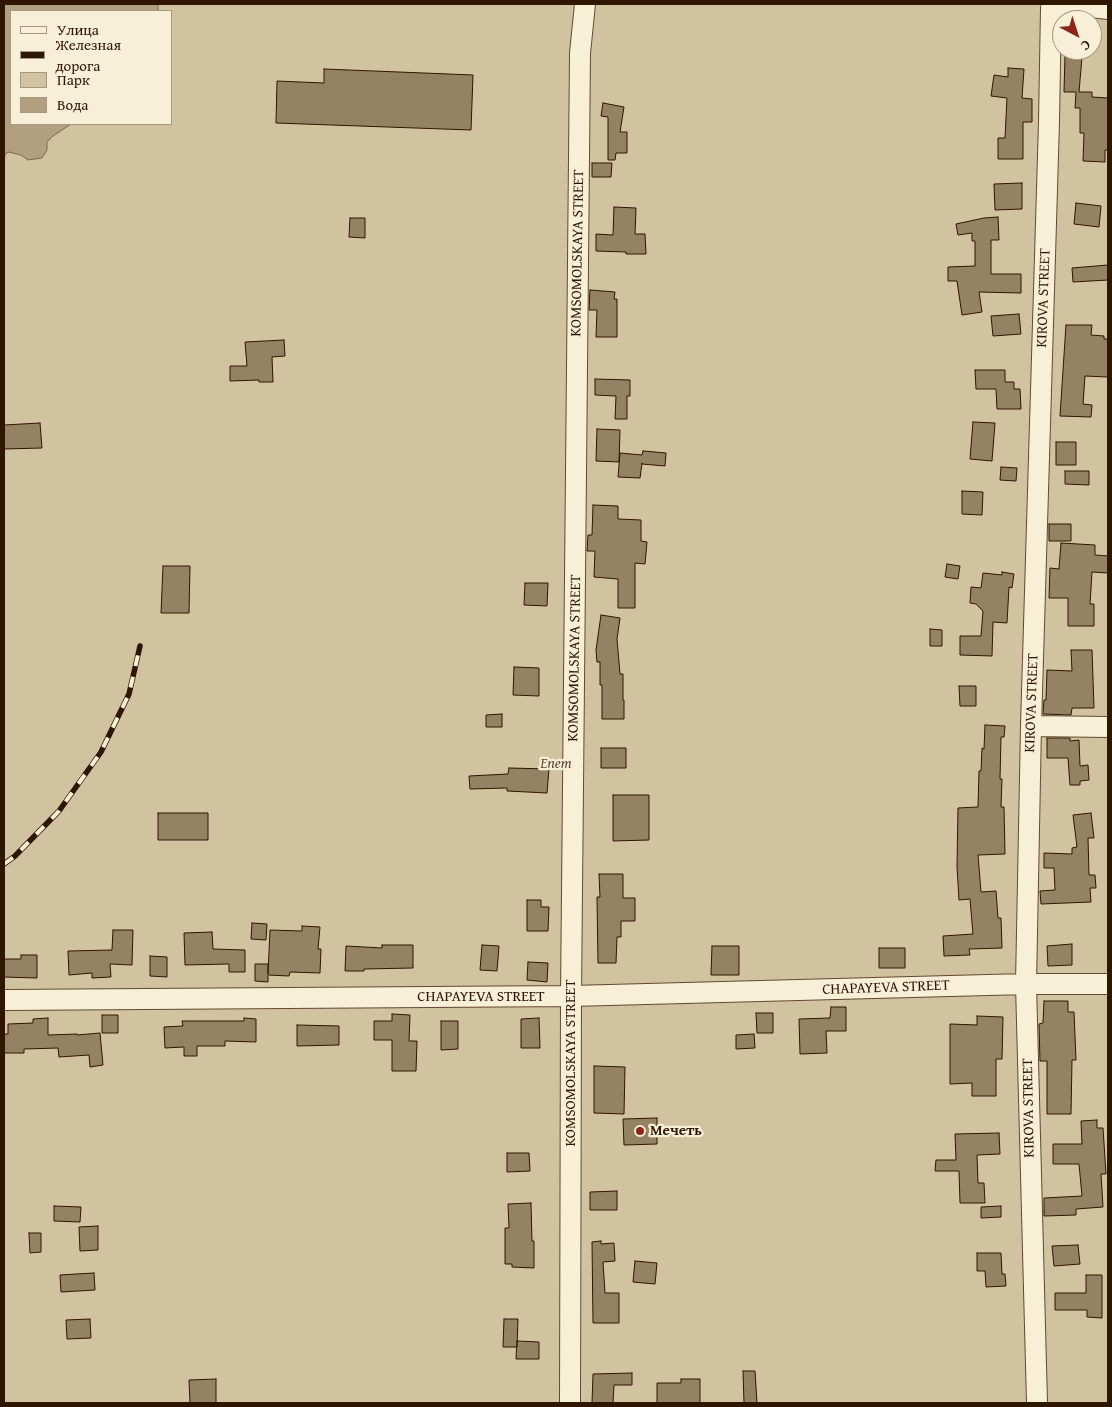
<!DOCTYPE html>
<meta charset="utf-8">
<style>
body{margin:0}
#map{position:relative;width:1112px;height:1407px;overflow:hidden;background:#f4e6c1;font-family:"Gentium Book Plus",serif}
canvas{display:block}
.frame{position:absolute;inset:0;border:5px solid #2e1601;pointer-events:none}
.legend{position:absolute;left:10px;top:10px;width:162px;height:115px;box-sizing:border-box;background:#f8efd7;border:1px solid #a79881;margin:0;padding:6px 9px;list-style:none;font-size:15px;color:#2e1601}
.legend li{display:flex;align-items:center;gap:10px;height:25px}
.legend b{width:25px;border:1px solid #a79881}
.north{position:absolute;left:1052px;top:10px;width:50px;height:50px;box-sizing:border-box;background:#f8efd7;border:1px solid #a79881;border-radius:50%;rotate:140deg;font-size:14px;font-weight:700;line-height:20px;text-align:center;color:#2e1601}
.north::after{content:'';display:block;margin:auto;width:18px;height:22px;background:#8f2418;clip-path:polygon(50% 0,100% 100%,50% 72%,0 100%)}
</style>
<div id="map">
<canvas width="1112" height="1407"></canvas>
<div class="frame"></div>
<ul class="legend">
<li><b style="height:6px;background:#f8efd7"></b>Улица</li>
<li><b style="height:6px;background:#2e1601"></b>Железная дорога</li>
<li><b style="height:14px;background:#d2c3a0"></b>Парк</li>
<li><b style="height:14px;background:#b19f80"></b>Вода</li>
</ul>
<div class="north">С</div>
</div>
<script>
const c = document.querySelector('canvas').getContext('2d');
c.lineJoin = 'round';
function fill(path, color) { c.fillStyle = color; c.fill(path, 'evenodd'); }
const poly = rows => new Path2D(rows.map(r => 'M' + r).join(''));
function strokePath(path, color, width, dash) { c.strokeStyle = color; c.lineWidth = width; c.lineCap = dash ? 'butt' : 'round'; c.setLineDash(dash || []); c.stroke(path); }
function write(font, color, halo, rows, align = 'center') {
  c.font = font + ' "Gentium Book Plus",serif'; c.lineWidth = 4.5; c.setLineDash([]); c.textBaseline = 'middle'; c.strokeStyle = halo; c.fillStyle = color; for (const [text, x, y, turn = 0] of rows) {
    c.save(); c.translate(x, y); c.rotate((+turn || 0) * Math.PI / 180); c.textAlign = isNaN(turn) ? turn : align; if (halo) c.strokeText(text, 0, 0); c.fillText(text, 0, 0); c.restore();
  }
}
const green = poly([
 [4,4,1108,4,1108,1403,4,1403],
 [11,11,171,11,171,124,11,124],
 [1062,20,1092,20,1092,50,1062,50]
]);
const water = poly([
 [4,4,158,4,158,11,11,11,11,124,71,124,53,136,47,142,47,150,42,158,28,160,21,155,9,152,5,154,4,163,4,4]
]);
const building = poly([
 [1065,55,1082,57,1079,92,1092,92,1092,97,1108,98,1108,150,1105,150,1105,162,1083,161,1084,133,1080,133,1080,108,1075,108,1076,92,1064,92,1065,55],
 [1008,68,1024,69,1022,98,1032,99,1032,122,1023,122,1023,159,998,159,998,138,1005,138,1007,98,991,96,994,75,1008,77,1008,68],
 [324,69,473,75,471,130,276,123,277,81,324,83,324,69],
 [603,103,624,107,620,132,627,132,627,153,616,153,615,160,608,160,608,117,601,116,603,103],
 [592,163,612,163,611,177,592,177,592,163],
 [1022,183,1022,209,995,210,994,184,1022,183],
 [1076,203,1101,206,1099,227,1074,224,1076,203],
 [614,207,636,208,635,234,645,234,646,254,626,254,626,252,596,251,596,234,613,235,614,207],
 [998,217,999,240,991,240,991,274,1021,274,1021,293,979,292,982,312,962,315,957,281,948,281,948,267,975,266,975,241,972,241,972,233,958,235,956,224,984,218,998,217],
 [350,218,365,218,365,238,349,237,350,218],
 [1108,265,1108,280,1073,282,1072,268,1108,265],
 [590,290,615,292,614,299,617,299,617,337,596,337,597,310,589,310,590,290],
 [1019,314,1021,334,993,336,991,316,1019,314],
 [1066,325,1092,325,1091,335,1104,336,1104,339,1108,339,1108,377,1085,376,1083,404,1092,405,1091,417,1060,416,1066,325],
 [284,340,285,356,272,357,273,382,259,382,259,380,230,381,230,366,247,366,245,342,284,340],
 [975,370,1005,370,1005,382,1014,382,1014,389,1020,389,1021,409,997,409,996,389,976,389,975,370],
 [595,379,630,380,630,396,627,396,627,419,615,419,616,396,595,395,595,379],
 [973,422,995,423,992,461,970,459,973,422],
 [40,423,42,448,4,449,4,425,40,423],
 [597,429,620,430,619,462,596,461,597,429],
 [1056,442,1076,442,1076,465,1056,465,1056,442],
 [643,451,666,453,665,466,642,464,642,463,640,478,618,477,620,453,642,455,643,451],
 [1001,467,1017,468,1016,481,1000,480,1001,467],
 [1065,471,1089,471,1089,485,1065,484,1065,471],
 [962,491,983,492,982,515,962,514,962,491],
 [593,505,618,506,618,519,641,520,641,541,647,542,645,564,635,563,635,608,618,608,618,579,594,577,595,551,587,551,588,535,592,535,593,505],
 [1049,524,1071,524,1071,541,1049,541,1049,524],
 [1061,543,1095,545,1095,555,1108,556,1108,573,1092,572,1090,604,1094,604,1094,626,1068,626,1068,598,1049,598,1050,568,1059,569,1061,543],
 [947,564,960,566,958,579,945,577,947,564],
 [163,566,190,566,189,613,161,613,163,566],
 [1002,572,1014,574,1012,588,1009,587,1007,623,993,622,992,656,960,655,960,636,981,636,983,611,976,604,970,603,971,587,981,588,983,573,1002,575,1002,572],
 [525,583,548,583,547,606,524,605,525,583],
 [601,615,620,618,617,639,620,674,623,674,623,700,624,700,624,719,602,719,602,685,600,685,600,662,597,662,596,650,601,615],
 [930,629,942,630,942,646,930,646,930,629],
 [1071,650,1092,650,1094,708,1072,708,1071,715,1043,714,1044,700,1046,700,1047,670,1072,671,1071,650],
 [514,667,539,668,539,696,513,695,514,667],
 [959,686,976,686,976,706,960,706,959,686],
 [502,714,502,727,486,727,486,715,502,714],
 [985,725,1005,726,1004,737,1001,737,1000,779,1002,779,1001,807,1004,807,1005,854,978,855,981,892,996,891,998,918,1001,918,1002,948,969,949,970,955,944,956,943,936,973,934,970,899,959,900,957,867,958,808,978,807,979,771,981,771,982,748,984,749,985,725],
 [1047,738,1070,738,1070,741,1079,740,1080,766,1088,765,1089,780,1080,781,1080,785,1070,785,1068,758,1047,758,1047,738],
 [601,748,626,748,626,768,601,768,601,748],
 [509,768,549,769,547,793,507,791,507,788,470,789,469,776,508,774,509,768],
 [613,795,649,795,649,840,613,841,613,795],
 [158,813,208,813,208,840,158,840,158,813],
 [1091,813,1094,838,1088,838,1089,875,1095,875,1096,888,1090,888,1091,902,1041,904,1040,891,1055,890,1054,868,1044,868,1044,853,1072,854,1072,848,1077,847,1073,815,1091,813],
 [599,874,623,874,623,898,635,898,635,921,621,921,621,937,617,937,616,963,598,963,597,897,600,897,599,874],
 [527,900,541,900,541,907,549,907,548,931,527,931,527,900],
 [252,923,267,924,266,940,251,939,252,923],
 [302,926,320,927,318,949,321,949,320,973,290,972,289,976,268,975,268,982,255,981,255,964,268,964,268,974,270,930,302,931,302,926],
 [113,930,133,930,132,965,110,964,111,977,92,978,92,973,69,975,68,951,112,950,113,930],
 [212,932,213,949,245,950,245,972,229,972,229,964,185,965,184,933,212,932],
 [1072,944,1072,965,1048,966,1047,946,1072,944],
 [382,945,413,945,413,968,364,969,364,971,345,971,346,946,382,948,382,945],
 [482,945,499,946,497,971,480,970,482,945],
 [712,946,739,946,739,975,711,975,712,946],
 [879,948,905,948,905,968,879,968,879,948],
 [21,955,37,955,37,978,4,977,4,959,21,959,21,955],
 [150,956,167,957,167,977,150,976,150,956],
 [528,962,548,963,547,982,527,980,528,962],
 [1044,1001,1068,1001,1068,1012,1074,1012,1076,1060,1072,1060,1071,1114,1047,1114,1047,1061,1040,1061,1039,1024,1043,1023,1044,1001],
 [831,1007,846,1007,846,1031,826,1031,827,1053,800,1054,799,1019,830,1018,831,1007],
 [756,1013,773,1013,773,1033,757,1033,756,1013],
 [392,1014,410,1015,409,1041,417,1041,416,1071,392,1071,392,1040,374,1040,374,1021,392,1021,392,1014],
 [102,1015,118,1015,118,1033,102,1033,102,1015],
 [977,1016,1003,1017,1002,1059,996,1059,996,1096,972,1096,972,1083,950,1084,950,1024,977,1025,977,1016],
 [48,1018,48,1035,77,1034,77,1035,100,1033,103,1065,90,1067,89,1055,59,1057,58,1048,24,1049,24,1053,4,1053,4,1034,8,1034,8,1024,33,1023,33,1019,48,1018],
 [244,1018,256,1019,256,1042,225,1041,225,1046,197,1046,197,1056,184,1056,184,1047,165,1048,164,1027,183,1026,182,1021,244,1021,244,1018],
 [539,1018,540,1048,521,1048,521,1019,539,1018],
 [441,1021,458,1021,458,1049,441,1050,441,1021],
 [297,1025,339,1026,339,1045,297,1046,297,1025],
 [754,1034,755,1048,736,1049,736,1035,754,1034],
 [594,1066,625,1067,624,1114,594,1113,594,1066],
 [657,1118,657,1144,624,1145,623,1119,657,1118],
 [1097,1120,1097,1128,1103,1128,1106,1174,1101,1174,1103,1207,1076,1209,1076,1215,1044,1216,1044,1198,1082,1196,1079,1164,1053,1164,1053,1144,1082,1144,1081,1121,1097,1120],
 [999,1133,1000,1154,977,1155,978,1183,984,1183,985,1203,960,1203,959,1171,935,1171,936,1160,956,1160,955,1134,999,1133],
 [507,1153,529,1153,530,1171,507,1172,507,1153],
 [617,1191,617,1210,590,1210,590,1192,617,1191],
 [531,1203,532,1241,534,1241,534,1268,512,1267,512,1264,505,1264,505,1228,509,1228,508,1204,531,1203],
 [54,1206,81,1207,80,1222,54,1221,54,1206],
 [1001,1206,1001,1217,981,1218,981,1207,1001,1206],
 [98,1226,98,1250,80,1251,79,1227,98,1226],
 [29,1233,41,1233,41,1252,30,1253,29,1233],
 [601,1241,601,1244,614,1243,615,1261,603,1262,605,1293,619,1293,619,1323,593,1323,592,1242,601,1241],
 [1078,1245,1080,1264,1054,1266,1052,1246,1078,1245],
 [977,1253,1001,1253,1002,1274,1005,1274,1006,1286,986,1287,985,1271,977,1271,977,1253],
 [635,1261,657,1263,655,1284,633,1282,635,1261],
 [94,1273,95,1290,61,1292,60,1275,94,1273],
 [1086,1275,1102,1275,1102,1318,1087,1317,1087,1310,1055,1310,1055,1293,1086,1293,1086,1275],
 [90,1319,91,1338,67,1339,66,1320,90,1319],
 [504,1319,518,1319,517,1347,503,1347,504,1319],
 [517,1341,539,1342,539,1359,516,1359,517,1341],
 [743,1371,755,1371,757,1403,744,1403,743,1371],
 [632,1373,632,1385,614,1385,613,1403,592,1403,593,1374,632,1373],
 [216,1379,216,1403,190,1403,189,1380,216,1379],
 [681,1379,700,1379,700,1403,657,1403,657,1383,681,1383,681,1379]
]);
const minor = poly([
 [1051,8,1075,5,1108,9],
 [1031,726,1108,727],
 [4,1000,571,996,1026,984,1108,984],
 [570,1403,571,996,580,53,585,4],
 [1037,1403,1026,984,1031,726,1049,122,1051,8,1053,4]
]);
const rail = poly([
 [4,864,15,856,59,811,101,752,129,694,140,646]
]);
const markers = [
 [640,1131,5,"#8f2418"]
];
const streetNames = [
 ["KOMSOMOLSKAYA STREET",578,253,-89],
 ["KIROVA STREET",1044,298,-88],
 ["KOMSOMOLSKAYA STREET",575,658,-89],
 ["KIROVA STREET",1032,703,-88],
 ["CHAPAYEVA STREET",886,988,-2],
 ["CHAPAYEVA STREET",481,997],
 ["KOMSOMOLSKAYA STREET",571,1063,-90],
 ["KIROVA STREET",1029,1108,-91]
];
const parkNames = [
 ["Enem",556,764]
];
const poiNames = [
 ["Мечеть",650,1131]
];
fill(green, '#d2c3a0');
fill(water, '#b19f80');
strokePath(water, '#7d684d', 1);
fill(building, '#958265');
strokePath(building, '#2e1601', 1);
strokePath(minor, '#604a31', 22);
strokePath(minor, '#f8efd7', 20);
strokePath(rail, '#2e1601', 5.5);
strokePath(rail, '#f8efd7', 4, [11]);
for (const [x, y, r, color] of markers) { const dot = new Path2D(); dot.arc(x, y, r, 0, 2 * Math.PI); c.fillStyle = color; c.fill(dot); strokePath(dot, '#f8efd7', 2); }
write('15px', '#2e1601', '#f8efd7', streetNames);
write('italic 15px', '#5f4a31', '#f8efd7', parkNames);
write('bold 15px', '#2e1601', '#f8efd7', poiNames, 'left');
</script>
